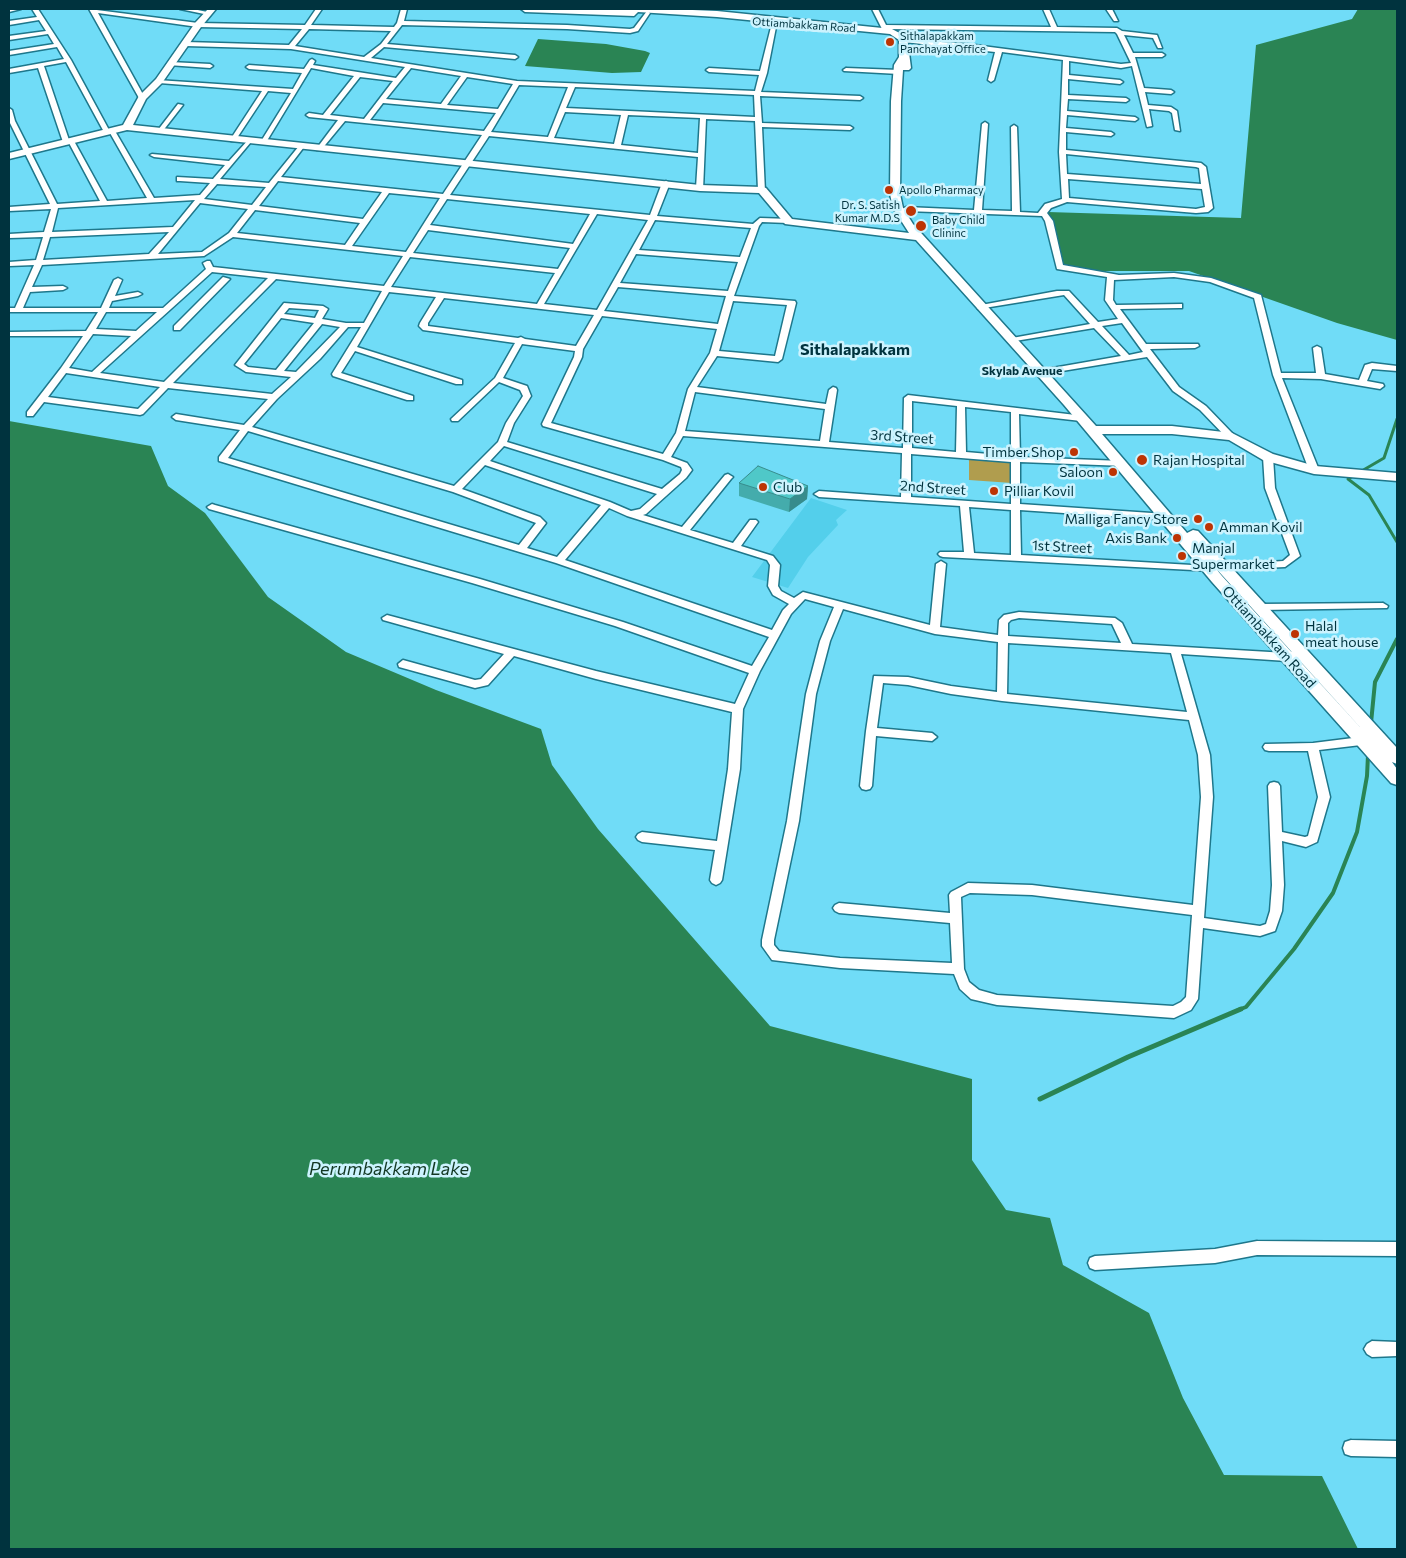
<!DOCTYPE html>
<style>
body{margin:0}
#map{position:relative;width:1406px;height:1558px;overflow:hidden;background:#70dcf7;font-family:Commissioner,sans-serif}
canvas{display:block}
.frame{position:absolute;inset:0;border:10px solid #00333e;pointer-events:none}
</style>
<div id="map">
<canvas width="1406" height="1558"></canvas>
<div class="frame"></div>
</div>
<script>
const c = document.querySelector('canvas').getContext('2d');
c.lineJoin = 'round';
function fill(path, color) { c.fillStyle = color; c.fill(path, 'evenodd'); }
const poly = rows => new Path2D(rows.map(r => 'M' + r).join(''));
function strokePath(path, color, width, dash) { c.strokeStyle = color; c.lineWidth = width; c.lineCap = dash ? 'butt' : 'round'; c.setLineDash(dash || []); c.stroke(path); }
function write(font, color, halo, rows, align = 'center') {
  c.font = font + ' Commissioner,sans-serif'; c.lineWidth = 5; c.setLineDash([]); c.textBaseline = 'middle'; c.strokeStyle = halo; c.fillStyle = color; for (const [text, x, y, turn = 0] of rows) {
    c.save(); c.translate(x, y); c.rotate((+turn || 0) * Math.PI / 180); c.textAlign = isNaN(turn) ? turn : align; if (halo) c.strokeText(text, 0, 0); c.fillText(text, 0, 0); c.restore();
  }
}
const built = poly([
 [811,498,847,510,836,520,838,525,808,557,788,588,752,577]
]);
const green = poly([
 [969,458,1014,461,1012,483,969,480]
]);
const water = poly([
 [1358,9,1397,9,1397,340,1337,323,1189,271,1060,271,1048,212,1241,218,1256,45,1352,19],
 [538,39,606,44,645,51,650,53,641,72,612,73,525,66],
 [9,421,151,446,168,486,205,513,268,597,346,652,436,690,541,729,552,765,598,829,770,1026,972,1079,972,1160,1006,1210,1050,1218,1063,1265,1149,1313,1183,1398,1224,1475,1322,1476,1358,1549,9,1549]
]);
const streamFar2 = poly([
 [1397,419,1384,458,1348,479,1369,495,1397,542]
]);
const streamFar1 = poly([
 [1371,723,1375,682,1397,639],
 [1238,1010,1246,1007,1294,949,1333,893,1357,832,1367,776,1368,755]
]);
const stream = poly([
 [1040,1099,1128,1057,1241,1009]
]);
const street = poly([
 [9,9,21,9,9,12,9,9],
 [32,9,38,9,71,60,109,130,112,129,115,131,154,198,200,195,210,183,180,181,177,181,177,177,213,179,225,165,154,157,150,155,152,154,229,161,249,139,252,141,251,142,220,179,269,183,299,146,301,145,304,147,281,177,443,194,482,135,345,121,321,150,317,150,317,148,338,120,309,117,306,115,309,113,323,115,354,76,311,68,265,144,260,143,291,93,268,91,235,141,231,141,230,140,262,91,159,83,157,82,157,80,293,89,302,73,249,69,246,67,249,65,304,69,310,60,312,59,315,61,313,65,396,78,405,67,291,49,186,46,183,44,186,42,289,45,302,29,198,27,98,13,145,98,142,100,139,98,89,9,198,23,305,25,316,9,322,9,311,25,394,27,397,23,401,9,407,9,404,21,567,25,630,29,634,28,647,11,650,13,638,31,630,33,567,29,402,25,387,44,515,55,518,57,515,59,384,47,371,58,517,81,755,91,759,75,709,72,706,70,709,68,760,71,772,23,777,22,767,73,761,92,860,96,863,98,860,100,760,96,762,123,850,126,853,128,850,130,762,127,765,192,758,190,755,121,706,119,703,190,696,188,698,157,489,136,450,195,650,215,662,183,666,181,670,183,657,216,753,224,760,218,791,219,791,223,788,223,762,222,759,226,734,296,795,301,796,303,782,359,778,362,717,356,697,387,826,404,829,390,833,387,836,388,837,390,829,442,903,448,904,398,908,395,1084,416,1085,418,1081,421,1019,414,1020,457,1122,461,1127,464,1125,466,1020,462,1020,504,1166,514,1171,517,1166,520,1020,510,1021,555,1209,566,1214,569,1212,571,943,557,940,556,938,554,940,552,964,552,960,506,819,497,814,494,819,491,901,497,902,453,683,436,671,457,687,463,692,470,686,478,646,514,643,515,682,527,725,475,728,474,733,477,731,479,690,530,733,543,750,520,756,520,758,522,741,546,773,556,780,565,778,586,781,591,794,598,803,592,930,625,936,564,941,561,946,564,940,627,998,635,999,620,1004,615,1019,612,1115,618,1122,623,1132,644,1287,653,1301,649,1305,650,1306,653,1305,656,1287,661,1181,654,1210,755,1213,797,1204,918,1260,926,1266,924,1270,911,1272,885,1268,786,1270,783,1274,782,1278,783,1280,786,1282,832,1305,837,1308,836,1318,797,1308,751,1269,751,1265,750,1263,747,1265,744,1313,743,1361,737,1366,741,1361,745,1319,750,1330,797,1317,842,1306,847,1282,841,1284,885,1282,911,1275,931,1260,936,1203,928,1198,999,1191,1010,1174,1018,997,1005,971,999,960,989,954,974,840,968,772,960,762,946,762,940,787,821,806,694,820,641,834,607,805,599,791,614,760,671,743,709,740,769,722,880,720,883,716,885,712,883,710,880,715,850,642,842,638,840,636,837,638,834,642,832,717,841,728,769,732,712,596,679,514,656,488,685,475,688,399,667,398,664,403,660,475,680,481,679,504,654,383,620,382,618,387,615,596,671,735,704,749,673,615,626,472,583,209,509,207,507,212,504,215,505,480,579,623,622,752,666,769,637,556,563,219,461,219,457,240,430,176,420,172,417,176,414,244,425,268,399,168,388,143,414,140,415,44,402,33,416,27,416,27,412,61,368,83,336,9,336,9,332,86,331,98,312,9,312,9,308,15,308,34,265,9,266,9,262,36,260,43,237,9,238,9,234,44,232,51,209,9,211,9,207,50,204,9,121,9,108,12,110,15,121,57,204,100,201,69,143,66,144,63,142,38,68,9,73,9,69,64,59,57,47,9,55,9,51,54,44,48,34,9,40,9,36,46,31,39,20,9,25,9,21,37,17,32,9],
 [309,29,391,31,381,44,364,57,295,46,309,29],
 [66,62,104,132,107,134,110,133,147,198,107,201,74,141,69,140,44,66,66,62],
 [411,68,461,76,441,104,386,99,411,68],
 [360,77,393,81,364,119,330,115,360,77],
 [467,77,513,84,498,109,447,105,467,77],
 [519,85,568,87,548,137,491,132,519,85],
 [575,87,754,95,755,117,566,108,575,87],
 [383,103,496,113,484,131,370,120,383,103],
 [565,112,621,115,614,144,554,138,565,112],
 [628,115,700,118,698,153,621,145,628,115],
 [278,181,382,192,363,219,259,206,278,181],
 [217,184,266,187,252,205,204,199,217,184],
 [389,193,440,198,406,252,352,246,389,193],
 [447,199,590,214,573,244,430,225,447,199],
 [195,200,173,227,52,232,58,208,195,200],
 [200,203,248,209,229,233,202,252,158,254,200,203],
 [255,210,360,223,345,245,237,233,255,210],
 [597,214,648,220,597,310,544,304,597,214],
 [655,220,751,228,740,257,639,250,655,220],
 [428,230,570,248,558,269,413,253,428,230],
 [169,232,149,254,43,260,50,237,169,232],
 [233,237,403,256,384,286,213,267,210,261,207,261,203,263,206,269,163,308,109,308,112,301,138,296,142,294,138,292,115,296,122,280,118,278,114,280,101,308,23,308,30,292,63,290,67,288,63,286,32,287,42,265,204,256,233,237],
 [636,254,738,262,728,291,620,283,636,254],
 [410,257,555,273,537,304,391,287,410,257],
 [212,272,268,278,164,382,100,373,212,272],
 [276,279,382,291,364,323,346,323,322,319,328,309,323,306,284,303,235,365,246,372,291,377,272,394,173,383,276,279],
 [618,287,726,296,718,324,604,311,618,287],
 [389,292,436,297,420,323,419,326,423,330,515,343,495,378,451,419,452,421,458,421,499,382,520,390,523,396,506,423,498,442,454,486,252,427,277,399,320,359,348,327,361,327,332,374,333,376,407,400,413,400,413,396,341,373,355,351,456,384,462,384,462,380,357,347,389,292],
 [444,298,594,315,576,346,525,339,521,337,518,338,428,326,428,323,444,298],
 [733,301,787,305,775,356,719,351,733,301],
 [289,308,319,310,315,318,284,314,289,308],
 [106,312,157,312,136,331,96,329,106,312],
 [602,316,717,329,710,353,688,389,676,433,663,454,551,423,582,357,583,349,602,316],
 [281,318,314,323,276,370,248,367,244,364,281,318],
 [322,324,340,327,296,372,284,371,322,324],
 [93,334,131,336,92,372,69,368,93,334],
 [522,344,575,351,574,357,542,424,543,426,663,460,681,467,682,470,680,474,662,489,507,442,514,423,531,396,527,386,503,378,522,344],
 [66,373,160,387,138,409,48,397,66,373],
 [695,392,825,409,820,441,685,431,695,392],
 [912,401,957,406,956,452,912,448,912,401],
 [965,407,1011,412,1011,456,966,452,965,407],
 [248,431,453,492,536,523,519,545,228,458,248,431],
 [504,446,657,494,640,509,631,511,610,502,490,461,504,446],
 [911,454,1011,462,1011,504,911,497,911,454],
 [485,465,601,505,557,557,527,548,546,523,540,517,462,489,485,465],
 [969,507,1011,510,1011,555,974,553,969,507],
 [609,508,627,516,767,560,770,565,768,586,773,595,789,604,783,610,772,630,565,560,609,508],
 [843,609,935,634,998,642,997,692,951,686,908,677,874,676,866,731,860,786,862,789,866,790,870,789,872,786,876,736,932,741,937,737,932,733,877,728,883,683,908,685,951,694,1002,701,1189,720,1198,755,1201,797,1193,905,1032,885,968,883,951,892,949,895,950,913,839,903,835,905,833,908,835,911,839,913,950,923,952,963,840,958,779,951,774,945,774,940,799,821,816,694,830,641,843,609],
 [1019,618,1112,624,1121,643,1008,636,1008,623,1011,620,1019,618],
 [1008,643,1171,653,1187,712,1007,694,1008,643],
 [970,893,1032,895,1192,915,1186,997,1181,1002,1173,1006,997,995,979,990,969,982,964,969,961,897,970,893],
 [180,9,193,9,212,13,209,15,180,9],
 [872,9,878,9,886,25,1051,27,1043,9,1049,9,1057,27,1117,28,1122,31,1157,35,1162,48,1158,48,1153,38,1124,35,1133,53,1162,53,1165,55,1162,57,1135,57,1144,88,1171,90,1174,92,1171,94,1145,92,1148,105,1171,107,1177,111,1180,131,1175,130,1172,113,1169,111,1149,109,1152,126,1147,127,1132,66,1121,68,1069,61,1069,75,1120,80,1123,82,1120,84,1068,79,1068,95,1126,98,1129,100,1126,102,1068,99,1067,111,1135,117,1138,119,1135,121,1067,115,1066,128,1111,132,1114,134,1111,136,1066,132,1066,150,1201,163,1206,167,1213,208,1208,212,1196,213,1067,202,1051,208,1047,213,1053,221,1063,265,1119,275,1174,273,1211,278,1261,295,1281,373,1316,373,1313,348,1317,346,1321,348,1325,374,1359,380,1365,365,1372,363,1397,366,1397,371,1372,369,1367,381,1383,384,1384,386,1380,389,1321,379,1282,378,1319,470,1317,472,1314,473,1309,470,1273,375,1254,298,1210,282,1174,277,1114,280,1113,300,1116,305,1182,304,1182,308,1179,308,1120,309,1146,344,1198,344,1199,346,1195,348,1150,349,1179,387,1206,406,1233,434,1233,438,1230,439,1227,438,1200,410,1173,391,1147,357,1038,375,1037,373,1041,370,1121,356,1094,328,1009,342,1009,338,1012,338,1090,324,1064,295,978,309,977,307,981,305,1057,291,1069,291,1098,322,1118,319,1105,300,1107,277,1057,269,1045,221,1042,216,906,211,902,209,906,207,974,210,982,124,985,122,988,124,982,210,1012,211,1011,127,1014,125,1017,127,1020,212,1038,213,1045,204,1062,199,1059,152,1063,60,1002,52,994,80,991,82,988,80,995,52,904,42,901,40,902,39,967,44,1121,64,1131,63,1117,34,1115,32,888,29,889,31,886,33,883,31,872,9],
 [1066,154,1196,167,1199,168,1201,184,1067,174,1066,154],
 [1068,179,1202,189,1205,207,1196,209,1069,198,1068,179],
 [1122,323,1143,352,1129,355,1102,326,1122,323],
 [1106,9,1112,9,1118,21,1114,21,1106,9],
 [170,62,210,64,213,66,210,68,168,65,167,64,170,62],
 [846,68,899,70,902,72,899,74,844,71,843,70,846,68],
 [178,104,183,105,162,132,158,132,158,130,178,104],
 [223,277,230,279,180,330,174,330,174,326,223,277],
 [1268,454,1273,457,1275,488,1300,556,1285,567,1222,570,1220,568,1222,566,1225,565,1283,561,1290,555,1265,488,1263,457,1268,454],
 [1383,603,1388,606,1387,608,1260,610,1255,607,1260,604,1383,603],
 [1257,1241,1397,1242,1397,1256,1257,1255,1215,1263,1095,1270,1090,1268,1088,1263,1090,1258,1095,1256,1215,1249,1257,1241],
 [1372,1341,1397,1342,1397,1356,1372,1357,1367,1354,1364,1349,1367,1344,1372,1341],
 [1351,1440,1397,1441,1397,1457,1351,1456,1345,1454,1343,1448,1345,1442,1351,1440]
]);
const secondary = poly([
 [208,9,216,9,201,27,162,83,146,99,133,125,700,185,762,187,766,188,792,219,909,233,893,208,890,194,891,101,894,65,899,57,899,40,890,34,717,17,638,12,634,16,525,12,521,9,668,9,717,11,892,29,907,37,911,68,909,70,903,70,901,101,900,194,903,208,913,224,1096,426,1172,426,1232,433,1273,454,1315,466,1397,473,1397,481,1314,474,1263,460,1229,440,1172,434,1102,434,1187,533,1193,530,1198,531,1397,748,1397,764,1392,762,1397,769,1397,785,1391,783,1212,582,1064,405,916,240,785,224,759,193,700,191,127,130,9,159,9,153,123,125,139,96,156,79,195,23,208,9],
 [1212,564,1369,737,1222,576,1212,564]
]);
const wall = poly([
 [739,483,808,486,807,499,789,512,739,496]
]);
const shadedWall = poly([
 [808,486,807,499,789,512,790,499]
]);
const building = poly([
 [758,466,808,486,790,499,739,483,758,466]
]);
const markers = [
 [890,42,5,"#bd3404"],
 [889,190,5,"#bd3404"],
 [911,211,6,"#bd3404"],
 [921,226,6,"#bd3404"],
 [1074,452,5,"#bd3404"],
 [1142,460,6,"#bd3404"],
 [1113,472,5,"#bd3404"],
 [763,487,5,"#bd3404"],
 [994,491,5,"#bd3404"],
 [1198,519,5,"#bd3404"],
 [1209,527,5,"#bd3404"],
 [1177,538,5,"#bd3404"],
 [1182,556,5,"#bd3404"],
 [1295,634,5,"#bd3404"]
];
const farStreetnames = [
 ["Ottiambakkam Road",804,25,4]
];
const farPoinames = [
 ["Sithalapakkam",900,36],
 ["Panchayat Office",900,49],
 ["Apollo Pharmacy",899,190],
 ["Dr. S. Satish",900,205,"right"],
 ["Kumar M.D.S",900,218,"right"],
 ["Baby Child",932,220],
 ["Clininc",932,233]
];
const farNeighbourhoodnames = [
 ["Skylab Avenue",1022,371]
];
const streetNames = [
 ["3rd Street",902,437,4],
 ["2nd Street",933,488,4],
 ["1st Street",1062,547,3],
 ["Ottiambakkam Road",1269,637,48]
];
const poiNames = [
 ["Timber Shop",1064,452,"right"],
 ["Rajan Hospital",1153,460],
 ["Saloon",1103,472,"right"],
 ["Club",773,487],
 ["Pilliar Kovil",1004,491],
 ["Malliga Fancy Store",1188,519,"right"],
 ["Amman Kovil",1219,527],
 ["Axis Bank",1167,538,"right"],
 ["Manjal",1192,548],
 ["Supermarket",1192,564],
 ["Halal",1305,626],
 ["meat house",1305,642]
];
const farDistrictnames = [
 ["Sithalapakkam",855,350]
];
const nearWaternames = [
 ["Perumbakkam Lake",389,1169]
];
fill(built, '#53cfeb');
fill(green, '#b09d4e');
fill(water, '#2a8454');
strokePath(streamFar2, '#2a8454', 3);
strokePath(streamFar1, '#2a8454', 4);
strokePath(stream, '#2a8454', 5);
strokePath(street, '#1e778b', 3);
strokePath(secondary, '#1e778b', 3);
fill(street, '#fff');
fill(secondary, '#fff');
fill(wall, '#44acac');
fill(shadedWall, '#378c8c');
fill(building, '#4fc8c8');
strokePath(building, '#378c8c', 1);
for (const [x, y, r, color] of markers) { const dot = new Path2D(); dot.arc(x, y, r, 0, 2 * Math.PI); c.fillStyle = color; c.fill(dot); strokePath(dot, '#ccf3fe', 2); }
write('11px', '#00333e', '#ccf3fe', farStreetnames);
write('11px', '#00333e', '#ccf3fe', farPoinames, 'left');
write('bold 12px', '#00333e', '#ccf3fe', farNeighbourhoodnames);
write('14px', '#00333e', '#ccf3fe', streetNames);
write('14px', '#00333e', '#ccf3fe', poiNames, 'left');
write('bold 16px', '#00333e', '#ccf3fe', farDistrictnames);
write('italic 18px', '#133823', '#ccf3fe', nearWaternames);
</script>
